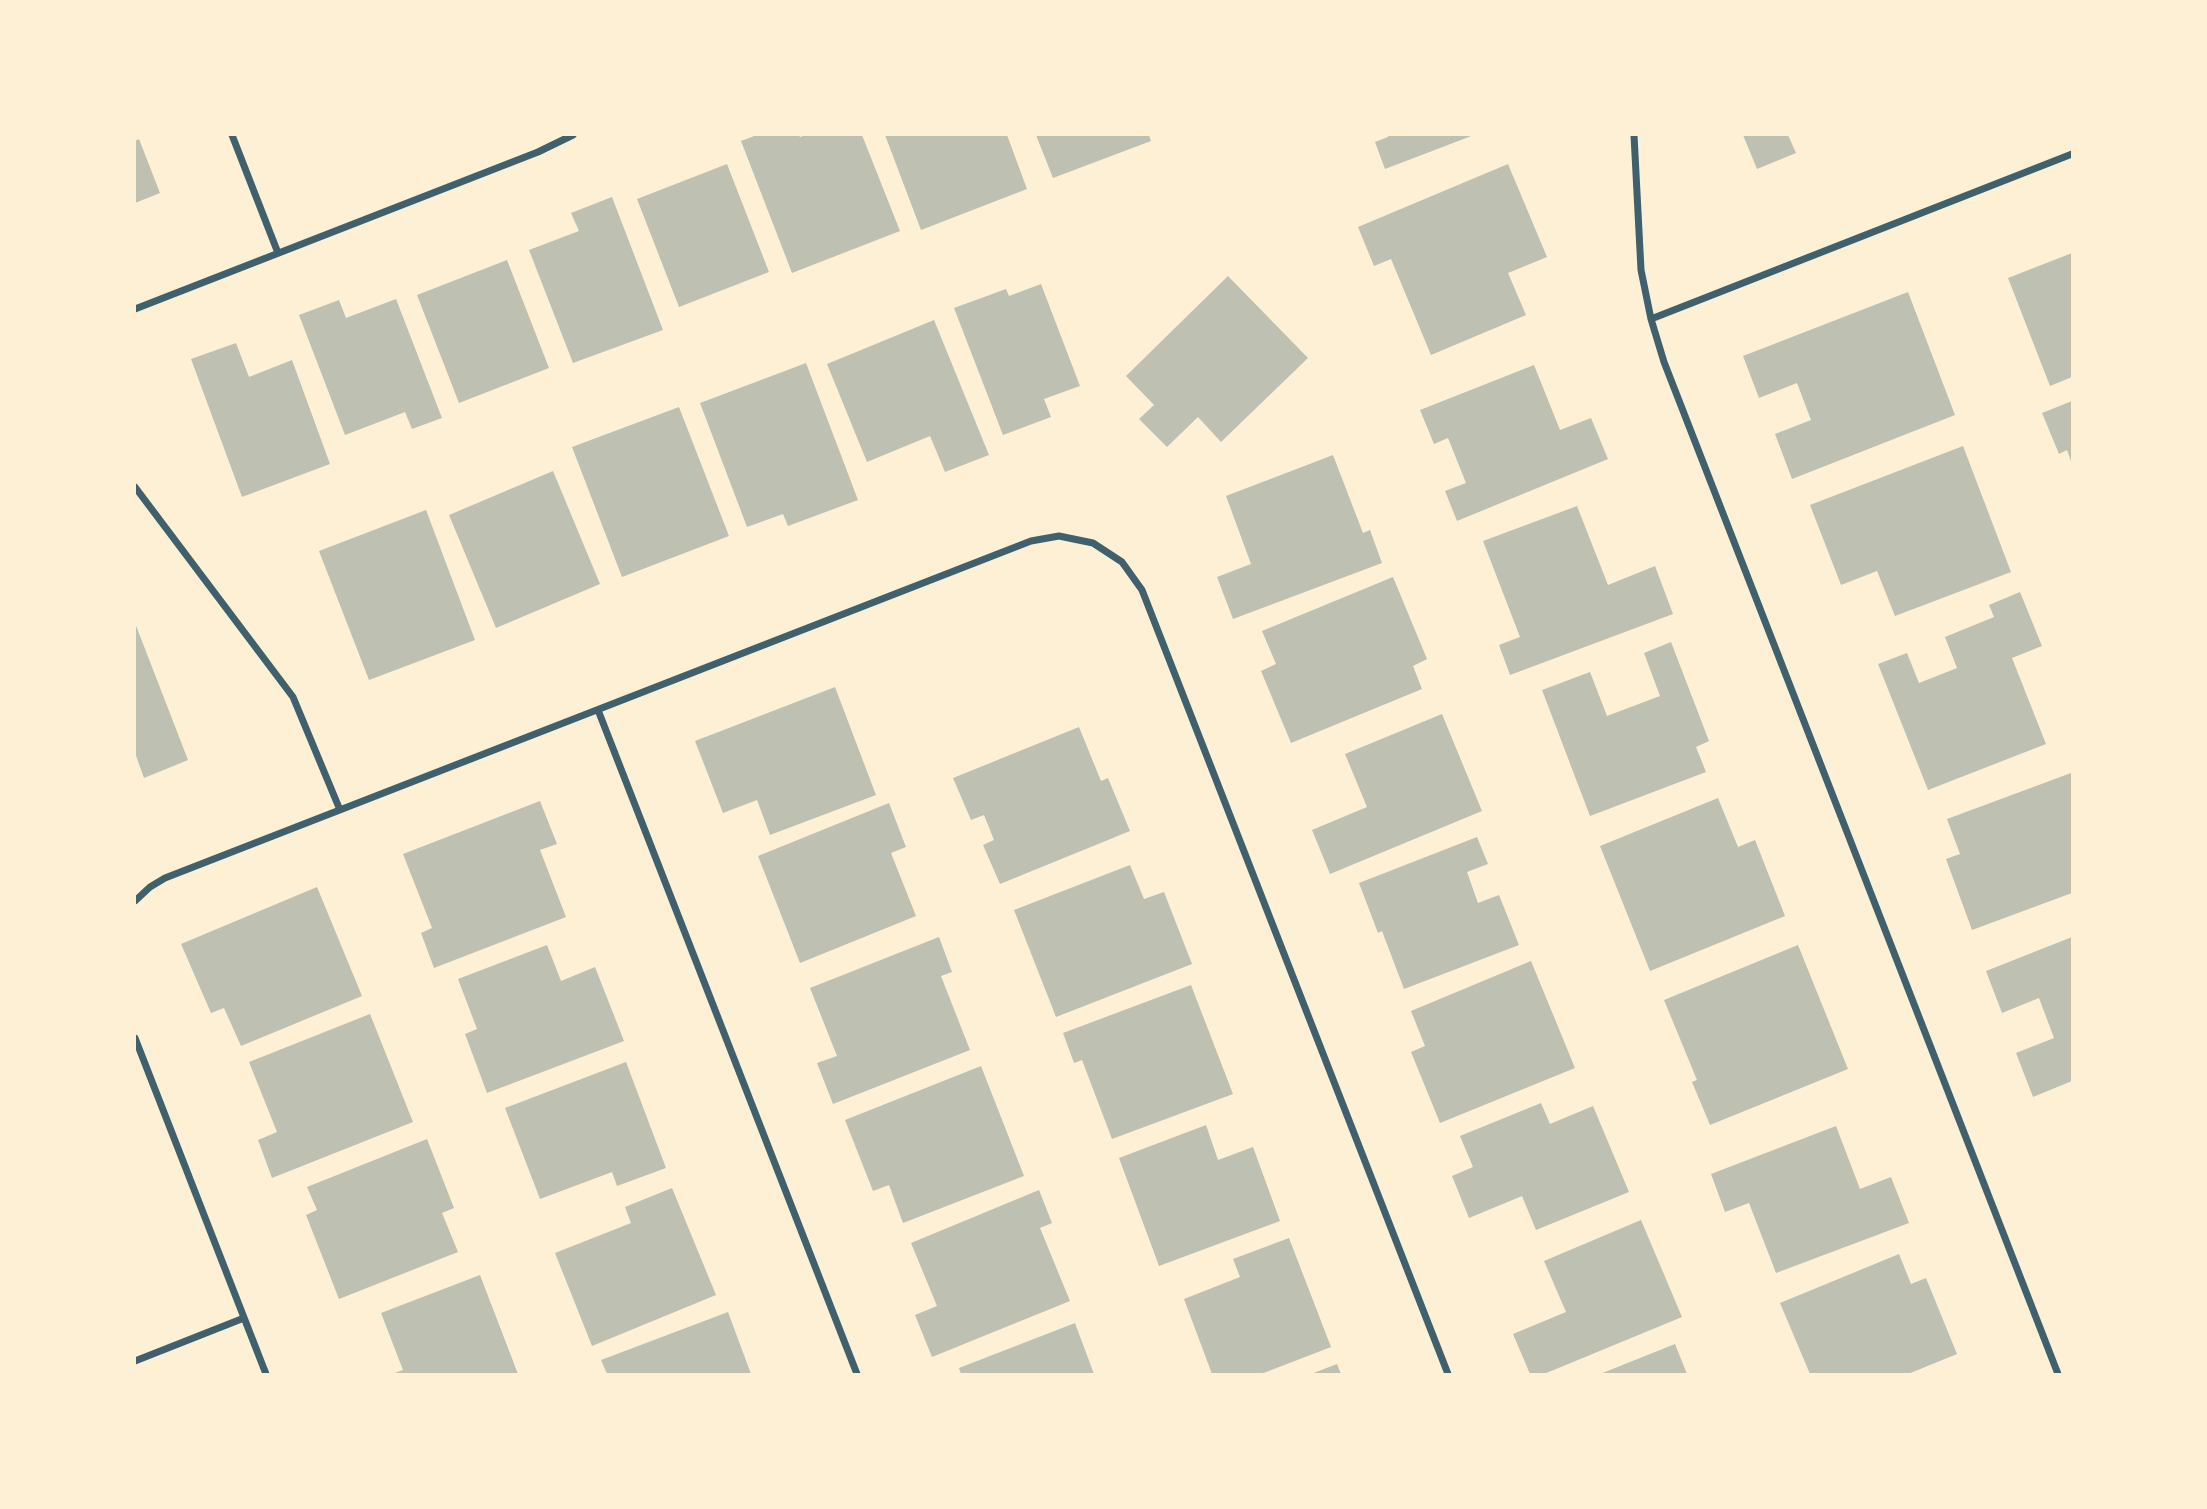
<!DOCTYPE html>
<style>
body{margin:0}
#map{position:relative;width:2207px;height:1509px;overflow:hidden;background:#fdf0d5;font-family:Helvetica,sans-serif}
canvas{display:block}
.frame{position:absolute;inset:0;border:136px solid #fdf0d5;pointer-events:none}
</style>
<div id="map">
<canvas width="2207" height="1509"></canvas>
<div class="frame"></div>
</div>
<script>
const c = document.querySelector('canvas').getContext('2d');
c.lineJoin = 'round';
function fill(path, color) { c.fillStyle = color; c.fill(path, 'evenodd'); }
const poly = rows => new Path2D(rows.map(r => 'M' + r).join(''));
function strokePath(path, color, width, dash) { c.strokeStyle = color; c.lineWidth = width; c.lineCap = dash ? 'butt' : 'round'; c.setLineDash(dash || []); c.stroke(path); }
const building = poly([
 [757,135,799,135,800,137,806,135,862,135,900,231,792,273,741,141],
 [885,135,1007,135,1027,189,921,230],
 [1036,135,1149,135,1151,141,1053,178],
 [1388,135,1474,135,1385,169,1375,142,1388,137],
 [1743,135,1788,135,1796,153,1757,169],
 [139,139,160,193,135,203,135,141],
 [727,164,769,272,679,307,637,199],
 [1508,164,1547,257,1508,273,1526,315,1431,355,1391,259,1374,266,1358,227],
 [612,197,663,330,573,363,529,250,579,231,571,213],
 [2072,253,2072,377,2050,386,2008,278],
 [507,260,549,368,459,403,417,295],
 [1228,276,1308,358,1221,442,1198,417,1167,447,1139,419,1154,405,1126,376],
 [1041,284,1080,386,1044,399,1051,417,1003,435,954,308,1006,289,1009,296],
 [1908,292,1955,415,1792,479,1775,434,1811,420,1797,383,1759,398,1743,356],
 [396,299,442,418,412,429,405,412,345,435,299,315,339,300,346,318],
 [934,320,989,455,945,472,930,436,867,462,827,364],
 [236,343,249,377,292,360,330,464,242,497,191,359],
 [806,363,858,500,788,526,783,514,747,527,700,403],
 [1534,365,1560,430,1591,418,1608,459,1457,521,1445,491,1466,483,1448,438,1434,444,1420,410],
 [2072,401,2072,464,2067,450,2059,454,2042,413],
 [679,407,729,536,622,577,572,447],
 [1963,446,2011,572,1895,616,1877,571,1841,585,1810,505],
 [1333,455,1363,533,1370,530,1382,563,1233,619,1217,577,1251,564,1226,496],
 [553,471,600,584,496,628,449,515],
 [1577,506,1608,585,1655,566,1673,614,1510,675,1499,645,1520,637,1483,541],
 [426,510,475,640,369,680,319,551],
 [1393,577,1427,659,1413,666,1422,689,1291,743,1261,671,1276,664,1262,631],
 [2020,592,2042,646,2012,658,2046,744,1928,790,1878,664,1907,653,1919,683,1957,668,1945,637,1994,617,1989,605],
 [135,623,188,760,144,778,135,753],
 [1671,642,1709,741,1696,747,1706,772,1590,816,1542,690,1590,672,1607,716,1660,696,1644,653],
 [835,687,876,795,770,835,757,800,723,813,695,741],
 [1442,714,1482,811,1330,874,1312,830,1367,807,1345,754],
 [1079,727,1101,781,1108,778,1130,831,1000,884,983,845,994,840,984,815,971,820,953,778],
 [2071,773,2072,893,1972,930,1946,859,1960,854,1947,819],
 [1718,798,1738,847,1755,840,1785,916,1650,971,1600,846],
 [540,801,557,844,540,850,566,917,434,968,421,933,432,928,403,854],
 [889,803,906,847,891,853,916,916,800,963,758,856],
 [1477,837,1488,864,1467,872,1478,903,1499,895,1519,945,1404,989,1382,931,1378,933,1359,883],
 [1130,865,1144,899,1164,892,1192,964,1056,1017,1014,910],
 [317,887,362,996,241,1046,224,1008,211,1013,181,944],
 [939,937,952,972,941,976,970,1050,833,1104,817,1063,837,1056,810,988],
 [2072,937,2072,1081,2033,1097,2016,1053,2054,1038,2039,998,2002,1013,1986,971],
 [547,945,561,981,595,967,624,1041,487,1093,465,1034,477,1029,458,979],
 [1798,945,1848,1069,1710,1125,1692,1082,1697,1080,1664,1000],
 [1531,961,1575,1068,1440,1123,1411,1052,1425,1046,1411,1011],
 [1191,985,1233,1094,1112,1139,1082,1060,1074,1063,1063,1033],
 [370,1014,413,1122,272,1178,258,1140,277,1132,249,1062],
 [626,1062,666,1168,617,1186,612,1172,540,1199,505,1108],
 [981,1066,1024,1176,903,1223,889,1185,873,1191,845,1120],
 [1541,1103,1550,1124,1593,1106,1629,1192,1536,1230,1522,1196,1469,1218,1452,1176,1473,1167,1460,1136],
 [1206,1125,1218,1160,1253,1147,1280,1221,1159,1266,1119,1158],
 [1836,1126,1860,1189,1891,1177,1909,1223,1776,1273,1749,1203,1725,1212,1711,1174],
 [427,1139,454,1208,442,1213,458,1252,339,1299,306,1215,317,1210,307,1187],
 [672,1188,716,1295,592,1346,555,1253,631,1223,625,1207],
 [1039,1190,1052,1223,1040,1228,1070,1301,932,1357,915,1315,937,1306,911,1243],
 [1641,1220,1682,1317,1544,1374,1530,1374,1513,1334,1566,1312,1544,1261],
 [1289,1238,1331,1347,1261,1374,1212,1374,1184,1299,1240,1277,1233,1259],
 [1899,1254,1911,1284,1926,1278,1957,1354,1908,1374,1810,1374,1780,1303],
 [480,1275,518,1374,392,1374,403,1370,381,1313],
 [728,1312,751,1374,607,1374,601,1360],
 [1075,1323,1094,1374,961,1374,959,1368],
 [1675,1344,1687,1374,1600,1374],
 [1337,1364,1341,1374,1311,1374]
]);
const minor = poly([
 [232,135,278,253],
 [1634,135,1641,270,1651,319,1664,362,2058,1374],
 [135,309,538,152,573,135],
 [1651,319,2072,154],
 [135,487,293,697,340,810],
 [598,710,857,1374],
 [135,901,150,887,165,878,1031,541,1059,536,1093,543,1122,562,1142,590,1448,1374],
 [135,1038,266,1374],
 [135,1361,244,1318]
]);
fill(building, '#bec0b2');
strokePath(minor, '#3f606c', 7);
</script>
